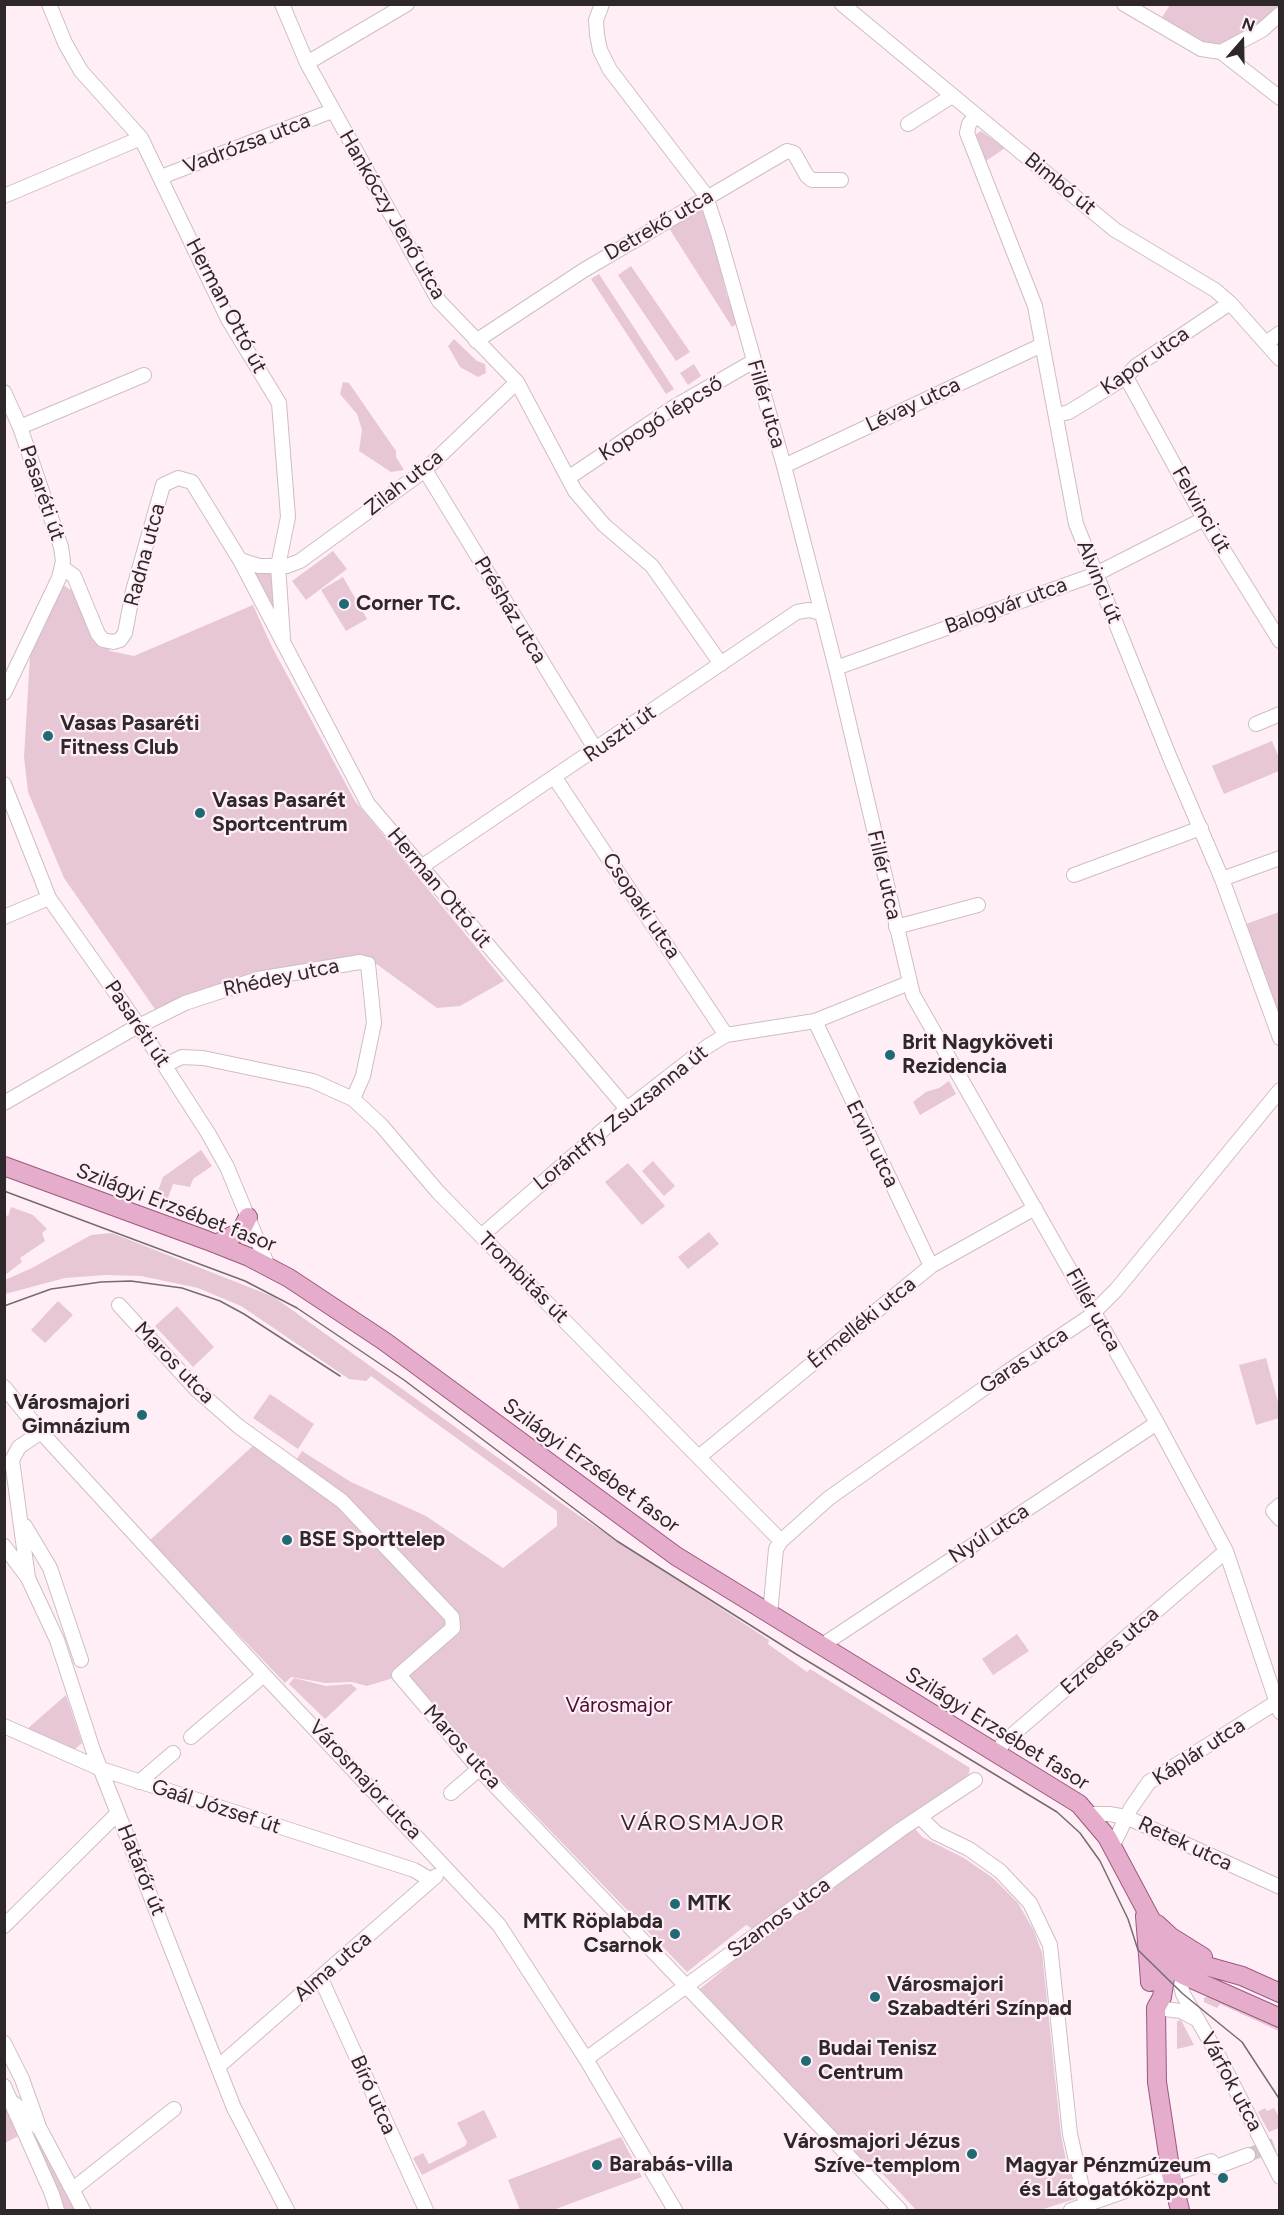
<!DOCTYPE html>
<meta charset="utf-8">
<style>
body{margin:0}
#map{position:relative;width:1284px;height:2215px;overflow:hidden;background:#ffeef6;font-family:Figtree,sans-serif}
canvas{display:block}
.frame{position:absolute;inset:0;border:6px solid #2e282b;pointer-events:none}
.north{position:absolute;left:1212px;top:12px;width:60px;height:60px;-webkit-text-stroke:4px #ffeef6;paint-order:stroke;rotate:20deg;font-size:16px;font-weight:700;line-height:24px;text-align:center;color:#2e282b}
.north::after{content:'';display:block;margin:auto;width:21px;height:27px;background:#2e282b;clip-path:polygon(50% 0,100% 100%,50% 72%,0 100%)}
</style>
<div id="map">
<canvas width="1284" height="2215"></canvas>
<div class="frame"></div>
<div class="north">N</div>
</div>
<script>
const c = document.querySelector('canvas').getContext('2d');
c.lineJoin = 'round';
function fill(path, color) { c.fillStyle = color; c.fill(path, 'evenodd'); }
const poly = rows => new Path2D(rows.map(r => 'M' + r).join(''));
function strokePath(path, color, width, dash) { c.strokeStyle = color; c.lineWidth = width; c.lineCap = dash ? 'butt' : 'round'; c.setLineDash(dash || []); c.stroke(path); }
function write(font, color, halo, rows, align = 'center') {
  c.font = font + ' Figtree,sans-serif'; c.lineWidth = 4.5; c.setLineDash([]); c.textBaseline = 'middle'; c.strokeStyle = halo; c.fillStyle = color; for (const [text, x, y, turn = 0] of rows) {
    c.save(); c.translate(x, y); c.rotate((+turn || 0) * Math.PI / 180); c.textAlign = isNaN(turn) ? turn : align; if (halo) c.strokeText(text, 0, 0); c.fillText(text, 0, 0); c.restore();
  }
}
const green = poly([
 [1170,5,1279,5,1279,14,1221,52,1157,25],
 [981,131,1005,148,986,161,975,135],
 [696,204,706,211,727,296,741,321,732,327,665,222],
 [631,266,690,352,676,361,618,275],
 [599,274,674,389,666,394,591,279],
 [454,339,477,361,485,364,486,373,478,377,460,367,448,346],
 [694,364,701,376,688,385,680,373],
 [343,382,349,383,396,451,396,457,404,470,391,472,359,451,362,430,357,414,340,394],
 [333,551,347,569,306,600,292,581],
 [247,566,275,576,278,625],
 [343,577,367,619,346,631,321,590],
 [63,585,74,592,95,635,110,651,134,656,253,605,272,647,355,801,504,981,460,1006,437,1008,371,960,363,959,157,1012,64,878,28,792,24,757,30,656],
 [1272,741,1279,758,1279,771,1224,794,1212,766],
 [1279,912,1279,1017,1246,924],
 [949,1081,956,1094,920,1115,913,1102,926,1092,939,1088],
 [201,1150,212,1166,193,1179,190,1187,173,1184,164,1209,157,1206,159,1200,155,1199,163,1177],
 [653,1161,675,1186,664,1196,642,1171],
 [628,1163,665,1206,642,1225,605,1182],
 [11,1207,33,1215,47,1229,42,1233,45,1241,20,1258,22,1262,5,1275,5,1215,8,1216],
 [709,1232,719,1244,688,1269,678,1257],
 [112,1233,274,1297,578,1515,769,1640,768,1644,807,1672,810,1669,970,1768,968,1777,906,1818,922,1837,964,1858,993,1878,1018,1903,1034,1931,1042,1953,1061,2135,1067,2165,1070,2166,1077,2195,1075,2199,1040,2210,916,2210,877,2168,872,2171,700,1989,752,1946,754,1930,746,1925,687,1972,484,1762,405,1671,393,1678,367,1686,352,1682,325,1683,291,1677,285,1683,149,1541,256,1443,295,1462,302,1451,351,1482,426,1516,503,1568,557,1526,557,1511,371,1376,366,1381,349,1379,241,1306,198,1288,141,1276,105,1275,65,1278,5,1294,5,1280,32,1268,91,1235],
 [58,1301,73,1315,45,1343,31,1330],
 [177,1306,214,1347,193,1367,155,1326],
 [1266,1358,1279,1406,1279,1418,1256,1425,1239,1365],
 [270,1394,314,1424,298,1449,253,1418],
 [1017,1634,1029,1651,993,1675,982,1659],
 [294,1678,326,1686,351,1684,357,1689,325,1719,289,1684],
 [66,1695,82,1743,74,1750,27,1729],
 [1209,1996,1279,2027,1279,2031,1220,2004,1217,2008,1204,2002,1204,1998],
 [1181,2020,1194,2045,1177,2049,1177,2021],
 [4,2095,38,2130,77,2210,55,2210,24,2133,5,2143],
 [1265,2108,1267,2111,1274,2108,1279,2117,1279,2128,1269,2132,1258,2112],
 [484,2110,497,2137,422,2175,413,2158,423,2153,429,2164,465,2146,467,2142,457,2123],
 [621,2137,642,2177,553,2210,520,2210,508,2180]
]);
const minorTunnel = poly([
 [1248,2155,1274,2145]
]);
const minor = poly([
 [49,4,65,43,81,71,141,138,228,319,279,403,288,517,278,566,283,638],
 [282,4,307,63,439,301,517,382,575,491,604,525,652,566,721,664],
 [602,4,596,20,597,35,600,50,610,70,705,194,718,233,784,466,836,668,913,995,1157,1423,1226,1551,1280,1712],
 [842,4,1115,230,1215,290,1230,303,1280,359],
 [1124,4,1201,49,1221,52,1280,98],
 [1221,52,1262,30,1280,14],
 [307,63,407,4],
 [976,115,969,124,967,133,1035,306,1076,524,1170,758,1222,879,1280,1038],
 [908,124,952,96],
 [161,177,332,111],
 [4,196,141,138],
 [476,341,584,270,787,151,794,153,807,176,812,180,841,180],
 [1266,343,1280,333],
 [1126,377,1204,519,1280,641],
 [4,392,20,427,61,547,63,561,59,578,4,693],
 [1057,415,1069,412,1126,377,1136,366,1230,303],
 [20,427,144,375],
 [784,466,1042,345],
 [425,470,596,750],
 [568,478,674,407,754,361],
 [240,560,259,566,287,566,300,561,425,470,517,382],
 [63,568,74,576,98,634,103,640,113,642,120,640,125,633,133,591,163,485,178,478,192,482,240,560,368,804,627,1109],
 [836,668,1096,574,1204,519],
 [1256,724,1280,714],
 [555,778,726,1035],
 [4,784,49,898,139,1026,208,1133,227,1167,268,1266],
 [421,867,797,612,809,610,821,613],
 [1074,875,1201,828],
 [1222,879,1280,858],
 [4,917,49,898],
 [896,927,978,905],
 [815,1021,931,1266],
 [165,1065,182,1057,203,1058,313,1081,353,1099,381,1125,438,1192,781,1541],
 [4,1103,129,1031,185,1003,258,979,360,962,368,964,374,1023,363,1076,353,1099],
 [481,1236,627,1109,708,1046,726,1035,815,1021,909,983],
 [119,1305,197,1390,238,1426,342,1501,452,1617,453,1628,399,1675,479,1769,900,2210],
 [4,1387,41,1432,264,1675,499,1925,586,2059,675,2210],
 [41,1432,19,1447,12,1460,28,1578,57,1640,93,1750,234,2108,287,2210],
 [700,1456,931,1266,1035,1208],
 [1280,1505,1273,1511,1280,1519],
 [25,1526,50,1568,81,1660],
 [4,1546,28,1578],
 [770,1614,776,1549,781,1541,829,1498,1007,1372,1089,1317,1116,1290,1280,1090],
 [821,1646,1157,1423],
 [4,1726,101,1769,414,1870,431,1880],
 [191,1737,264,1675],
 [996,1754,1004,1742,1226,1551],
 [139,1782,173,1753],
 [451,1793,479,1769],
 [1089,1814,1109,1814,1126,1817,1280,1887],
 [920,1817,936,1833,969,1849,1000,1871,1030,1903,1050,1945,1070,2134,1086,2205],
 [1112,1847,1131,1808,1149,1782,1280,1700],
 [4,1926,118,1813],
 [1189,1971,1183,1975,1181,1986,1183,1994,1220,2059,1280,2177],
 [321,1979,426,2210],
 [1156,2008,1181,2011,1198,2020],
 [4,2043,22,2079,38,2124],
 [586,2059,900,1830,975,1780],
 [219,2066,436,1876],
 [4,2086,52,2194,57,2210],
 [15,2104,40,2129,83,2210],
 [73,2189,174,2109],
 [1071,2210,1211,2161,1216,2167,1248,2155]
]);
const major = poly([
 [4,1166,206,1240,249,1257,289,1278,384,1341,676,1556,1079,1804,1107,1837,1163,1942,1165,1978,1162,1997,1156,2008,1157,2082,1171,2174,1180,2210],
 [216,1244,241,1231,248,1217],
 [1145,1916,1150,1981],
 [1157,1924,1171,1937,1203,1957],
 [1162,1954,1174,1969,1183,1975,1280,2018],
 [1150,1982,1158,1966,1174,1957,1242,1976,1280,1993]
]);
const tram = poly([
 [4,1191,245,1281,297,1308,404,1380,617,1541,796,1654,1057,1812,1080,1833,1100,1861,1128,1919,1138,1950,1183,1994,1242,2042,1280,2100],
 [4,1306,51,1289,101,1282,131,1281,182,1288,220,1301,244,1314,340,1376]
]);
const markers = [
 [344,604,6,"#206a73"],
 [48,736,6,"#206a73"],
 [200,813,6,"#206a73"],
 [890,1055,6,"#206a73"],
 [142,1415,6,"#206a73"],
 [287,1540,6,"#206a73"],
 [675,1904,6,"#206a73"],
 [675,1934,6,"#206a73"],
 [875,1997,6,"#206a73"],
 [806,2061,6,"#206a73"],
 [972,2154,6,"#206a73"],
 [597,2165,6,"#206a73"],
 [1223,2178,6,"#206a73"]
];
const streetNames = [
 ["Vadrózsa utca",247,144,-21],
 ["Bimbó út",1060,184,39],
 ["Hankóczy Jenő utca",392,215,60],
 ["Detrekő utca",659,225,-30],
 ["Herman Ottó út",226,306,62],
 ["Kapor utca",1145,361,-35],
 ["Fillér utca",766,404,74],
 ["Lévay utca",913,405,-25],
 ["Kopogó lépcső",661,419,-32],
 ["Zilah utca",404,483,-38],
 ["Pasaréti út",42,493,71],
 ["Felvinci út",1201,510,60],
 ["Radna utca",145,555,-75],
 ["Alvinci út",1099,582,68],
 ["Balogvár utca",1006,606,-20],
 ["Présház utca",510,610,59],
 ["Ruszti út",620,734,-35],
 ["Fillér utca",884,875,77],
 ["Herman Ottó út",439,888,50],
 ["Csopaki utca",641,906,56],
 ["Rhédey utca",281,978,-12],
 ["Pasaréti út",137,1024,56],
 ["Lorántffy Zsuzsanna út",621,1118,-39],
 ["Ervin utca",872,1144,64],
 ["Szilágyi Erzsébet fasor",176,1208,21],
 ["Trombitás út",523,1278,45],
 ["Fillér utca",1093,1310,61],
 ["Érmelléki utca",862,1323,-39],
 ["Garas utca",1024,1361,-34],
 ["Maros utca",174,1363,46],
 ["Szilágyi Erzsébet fasor",591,1466,36],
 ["Nyúl utca",989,1534,-33],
 ["Ezredes utca",1110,1651,-41],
 ["Szilágyi Erzsébet fasor",997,1729,32],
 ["Maros utca",462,1747,48],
 ["Káplár utca",1199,1752,-33],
 ["Városmajor utca",365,1780,47],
 ["Gaál József út",216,1807,18],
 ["Retek utca",1185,1844,25],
 ["Határőr út",141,1870,68],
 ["Szamos utca",779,1918,-36],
 ["Alma utca",333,1967,-41],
 ["Várfok utca",1231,2082,62],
 ["Bíró utca",373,2095,66]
];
const poiNames = [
 ["Corner TC.",356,604],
 ["Vasas Pasaréti",60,724],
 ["Fitness Club",60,748],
 ["Vasas Pasarét",212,801],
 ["Sportcentrum",212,825],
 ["Brit Nagyköveti",902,1043],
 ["Rezidencia",902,1067],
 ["Városmajori",130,1403,"right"],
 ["Gimnázium",130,1427,"right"],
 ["BSE Sporttelep",299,1540],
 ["MTK",687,1904],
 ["MTK Röplabda",663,1922,"right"],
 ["Csarnok",663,1946,"right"],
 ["Városmajori",887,1985],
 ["Szabadtéri Színpad",887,2009],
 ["Budai Tenisz",818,2049],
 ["Centrum",818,2073],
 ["Városmajori Jézus",960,2142,"right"],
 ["Szíve-templom",960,2166,"right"],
 ["Barabás-villa",609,2165],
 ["Magyar Pénzmúzeum",1211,2166,"right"],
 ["és Látogatóközpont",1211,2190,"right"]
];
const parkNames = [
 ["Városmajor",619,1706]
];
const neighbourhoodNames = [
 ["VÁROSMAJOR",703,1824]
];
fill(green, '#e7c6d6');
strokePath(minorTunnel, '#d5c6cd', 14, [14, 7]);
strokePath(minor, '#cdbec5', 16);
strokePath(major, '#9b597e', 20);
strokePath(minor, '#fff', 14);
strokePath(major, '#e6accc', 18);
strokePath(tram, '#756c70', 1.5);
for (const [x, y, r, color] of markers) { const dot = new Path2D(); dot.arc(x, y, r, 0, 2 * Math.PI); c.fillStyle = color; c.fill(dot); strokePath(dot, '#ffeef6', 2); }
write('21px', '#2e282b', '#ffeef6', streetNames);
write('bold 21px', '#2e282b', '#ffeef6', poiNames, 'left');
write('21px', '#4b0e34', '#ffeef6', parkNames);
c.letterSpacing = '1.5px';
write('22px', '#2e282b', '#ffeef6', neighbourhoodNames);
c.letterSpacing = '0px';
</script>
